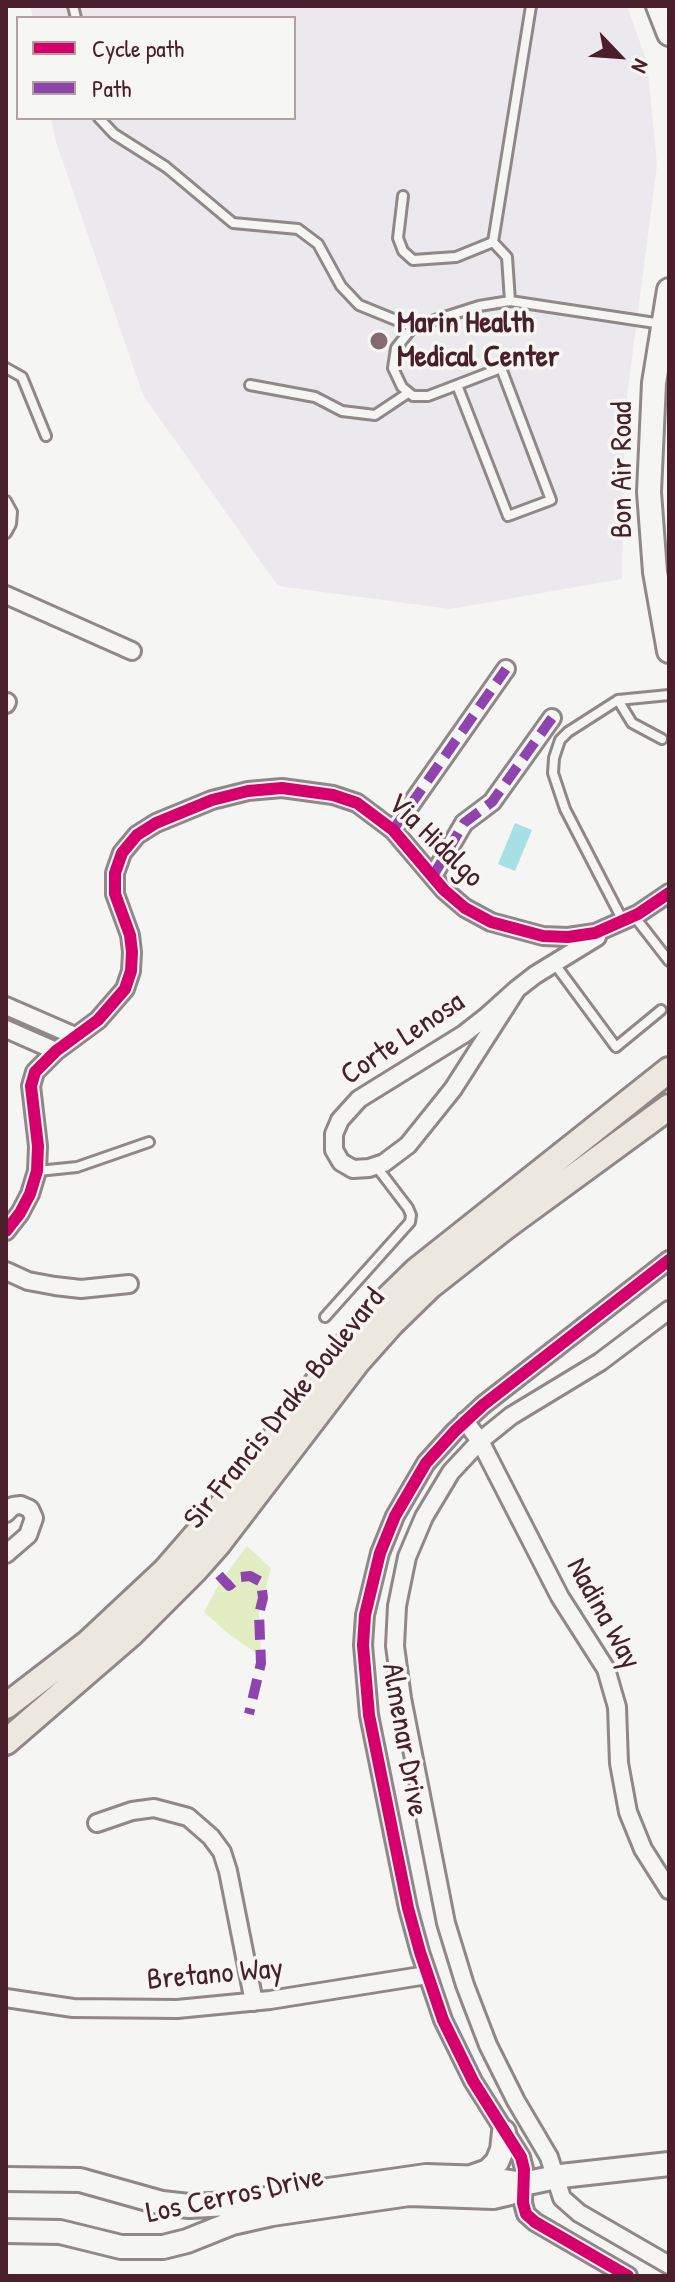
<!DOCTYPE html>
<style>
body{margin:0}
#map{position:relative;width:675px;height:2282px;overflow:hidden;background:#f5f5f3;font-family:"Patrick Hand",sans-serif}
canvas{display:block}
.frame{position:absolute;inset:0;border:8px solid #4a1f2b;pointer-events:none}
.legend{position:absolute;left:16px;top:16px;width:280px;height:104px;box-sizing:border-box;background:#f6f6f2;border:2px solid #b1a0a2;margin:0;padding:10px 14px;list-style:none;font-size:24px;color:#4a1f2b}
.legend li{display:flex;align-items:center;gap:16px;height:40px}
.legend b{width:40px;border:2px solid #b1a0a2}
.north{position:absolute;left:579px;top:16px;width:80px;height:80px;-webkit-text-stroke:6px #f6f6f2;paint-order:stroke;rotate:115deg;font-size:22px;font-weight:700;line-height:32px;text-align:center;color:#4a1f2b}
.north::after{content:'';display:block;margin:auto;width:28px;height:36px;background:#4a1f2b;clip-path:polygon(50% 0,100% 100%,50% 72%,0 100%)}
</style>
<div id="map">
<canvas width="675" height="2282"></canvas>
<div class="frame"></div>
<ul class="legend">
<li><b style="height:10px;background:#d6006c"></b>Cycle path</li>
<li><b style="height:10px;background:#8e44ad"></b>Path</li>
</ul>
<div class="north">N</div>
</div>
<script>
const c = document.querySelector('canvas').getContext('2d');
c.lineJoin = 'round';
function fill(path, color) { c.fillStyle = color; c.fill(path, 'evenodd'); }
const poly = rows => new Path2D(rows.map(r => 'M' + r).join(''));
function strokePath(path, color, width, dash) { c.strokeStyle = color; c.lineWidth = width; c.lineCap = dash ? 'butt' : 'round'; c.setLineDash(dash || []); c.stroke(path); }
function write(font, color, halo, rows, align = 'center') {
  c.font = font + ' "Patrick Hand",sans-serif'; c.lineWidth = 7; c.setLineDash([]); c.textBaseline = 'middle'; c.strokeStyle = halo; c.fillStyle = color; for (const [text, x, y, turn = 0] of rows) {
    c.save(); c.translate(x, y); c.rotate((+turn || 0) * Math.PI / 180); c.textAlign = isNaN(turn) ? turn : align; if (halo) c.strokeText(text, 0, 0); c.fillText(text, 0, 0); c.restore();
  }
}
const built = poly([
 [30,6,627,6,647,62,657,165,625,412,622,579,450,609,278,586,143,395,56,142,51,118,294,118,294,18,33,18]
]);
const green = poly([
 [247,1546,271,1568,259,1614,261,1656,230,1635,204,1612,220,1582]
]);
const water = poly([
 [515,823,532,830,515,871,498,864]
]);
const lane = poly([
 [73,6,76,18],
 [99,118,114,134,166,167,233,223,298,229,318,244,341,286,359,305,413,327,479,306,510,301],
 [403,196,398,238,403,251,413,260,456,257,493,242],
 [493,242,531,6],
 [493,242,507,257,510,301,662,324],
 [413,327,396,348,393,368,402,387,413,396,428,396,457,385,501,368,551,500,508,516,457,385],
 [6,368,22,377,46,436],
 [250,385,315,397,342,411,375,415,408,393],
 [6,501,12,512,11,524,6,533],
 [618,700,632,723,662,739],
 [634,916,669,961],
 [623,921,565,809,553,773,554,758,560,740,568,732,618,700,669,695],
 [554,963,616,1047,661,1010],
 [38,1171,77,1167,149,1142],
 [325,1317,410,1222,411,1215,408,1208,376,1166]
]);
const street = poly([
 [6,595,132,651],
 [6,704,7,702],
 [393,830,506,669],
 [433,876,464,823,492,802,552,718],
 [517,989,453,1089,408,1145,384,1163,369,1168,353,1169,341,1162,334,1150,334,1134,340,1120,359,1099,464,1034,487,1016,517,989,535,975,597,937],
 [6,1006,75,1036],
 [6,1029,56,1051],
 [6,1231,20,1213,30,1194,37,1171,38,1146,31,1086,35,1072,56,1051,98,1020,125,989,131,971,132,952,130,935,115,894,115,873,122,853,137,835,156,823,212,800,248,791,282,788,333,795,357,803,393,830,444,890,465,908,491,922,543,936,568,937,595,933,638,914,669,893],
 [6,1271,28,1281,55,1286,81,1289,129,1284],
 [669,1310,600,1362,511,1416,480,1441,451,1472,424,1517,407,1557,397,1606,395,1646,402,1698,446,1923,465,1985,488,2045,516,2101,549,2157,562,2198,579,2213,669,2265],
 [465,1421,480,1441,560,1597,606,1669,617,1707,619,1763,628,1812,643,1849,669,1890],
 [6,1513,13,1506,21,1505,30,1509,34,1518,28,1535,6,1554],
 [97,1823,132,1811,154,1808,188,1817,211,1837,222,1852,228,1871,254,2002],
 [6,1998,73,2008,177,2009,270,2000,427,1975],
 [628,2276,535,2222,526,2214,523,2203,524,2169,521,2157,473,2081,443,2020,420,1952,408,1908,369,1715,363,1645,365,1615,380,1553,395,1516,426,1463,455,1431,483,1405,669,1260]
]);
const secondary = poly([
 [658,6,669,34],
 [669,290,654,383,649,492,655,572,669,651],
 [471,2177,488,2171,497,2162,502,2150,504,2132],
 [6,2179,80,2180,162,2203,189,2206,231,2204,426,2176,485,2178,523,2184],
 [6,2231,60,2232,121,2247,163,2247,187,2241,232,2223,272,2214,409,2194,493,2197,510,2193,523,2184,561,2176,669,2164]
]);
const primary = poly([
 [6,1706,88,1643,165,1571,231,1495,343,1349,376,1310,416,1271,669,1070],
 [6,1742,131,1634,194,1571,218,1544,358,1361,391,1324,430,1286,505,1227,669,1107]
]);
const quiet = poly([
 [393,830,506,669],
 [433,876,464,823,492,802,552,718],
 [219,1575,229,1586,240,1577,250,1576,261,1582,263,1598,259,1614,261,1663,249,1714]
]);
const cycleway = poly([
 [6,1231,20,1213,30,1194,37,1171,38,1146,31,1086,35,1072,56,1051,98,1020,125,989,131,971,132,952,130,935,115,894,115,873,122,853,137,835,156,823,212,800,248,791,282,788,333,795,357,803,393,830,444,890,465,908,491,922,543,936,568,937,595,933,638,914,669,893],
 [628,2276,535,2222,526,2214,523,2203,524,2169,521,2157,473,2081,443,2020,420,1952,408,1908,369,1715,363,1645,365,1615,380,1553,395,1516,426,1463,455,1431,483,1405,669,1260]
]);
const markers = [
 [379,341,10,"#866a71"]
];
const poiNames = [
 ["Marin Health",397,324],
 ["Medical Center",397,358]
];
const streetNames = [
 ["Bon Air Road",623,470,-90],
 ["Via Hidalgo",435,841,44],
 ["Corte Lenosa",403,1039,-34],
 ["Sir Francis Drake Boulevard",285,1409,-51],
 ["Nadina Way",603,1614,61],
 ["Almenar Drive",404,1740,80],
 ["Bretano Way",215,1975,-5],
 ["Los Cerros Drive",235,2196,-12]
];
fill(built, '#ebe9ee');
fill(green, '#e3edc3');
fill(water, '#a7e0e4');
strokePath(lane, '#8f8788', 14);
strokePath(street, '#8f8788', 22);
strokePath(secondary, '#8f8788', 28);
strokePath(primary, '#8f8788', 30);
strokePath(lane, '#f5f5f3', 8);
strokePath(street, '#f5f5f3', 16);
strokePath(secondary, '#f5f5f3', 22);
strokePath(primary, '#ece8df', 24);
strokePath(quiet, '#8e44ad', 10, [20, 10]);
strokePath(cycleway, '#d6006c', 12);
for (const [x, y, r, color] of markers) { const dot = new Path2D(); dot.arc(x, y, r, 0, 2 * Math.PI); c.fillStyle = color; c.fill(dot); strokePath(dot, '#f6f6f2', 3); }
write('bold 30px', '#4a1f2b', '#f6f6f2', poiNames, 'left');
write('30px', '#4a1f2b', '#f6f6f2', streetNames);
</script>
